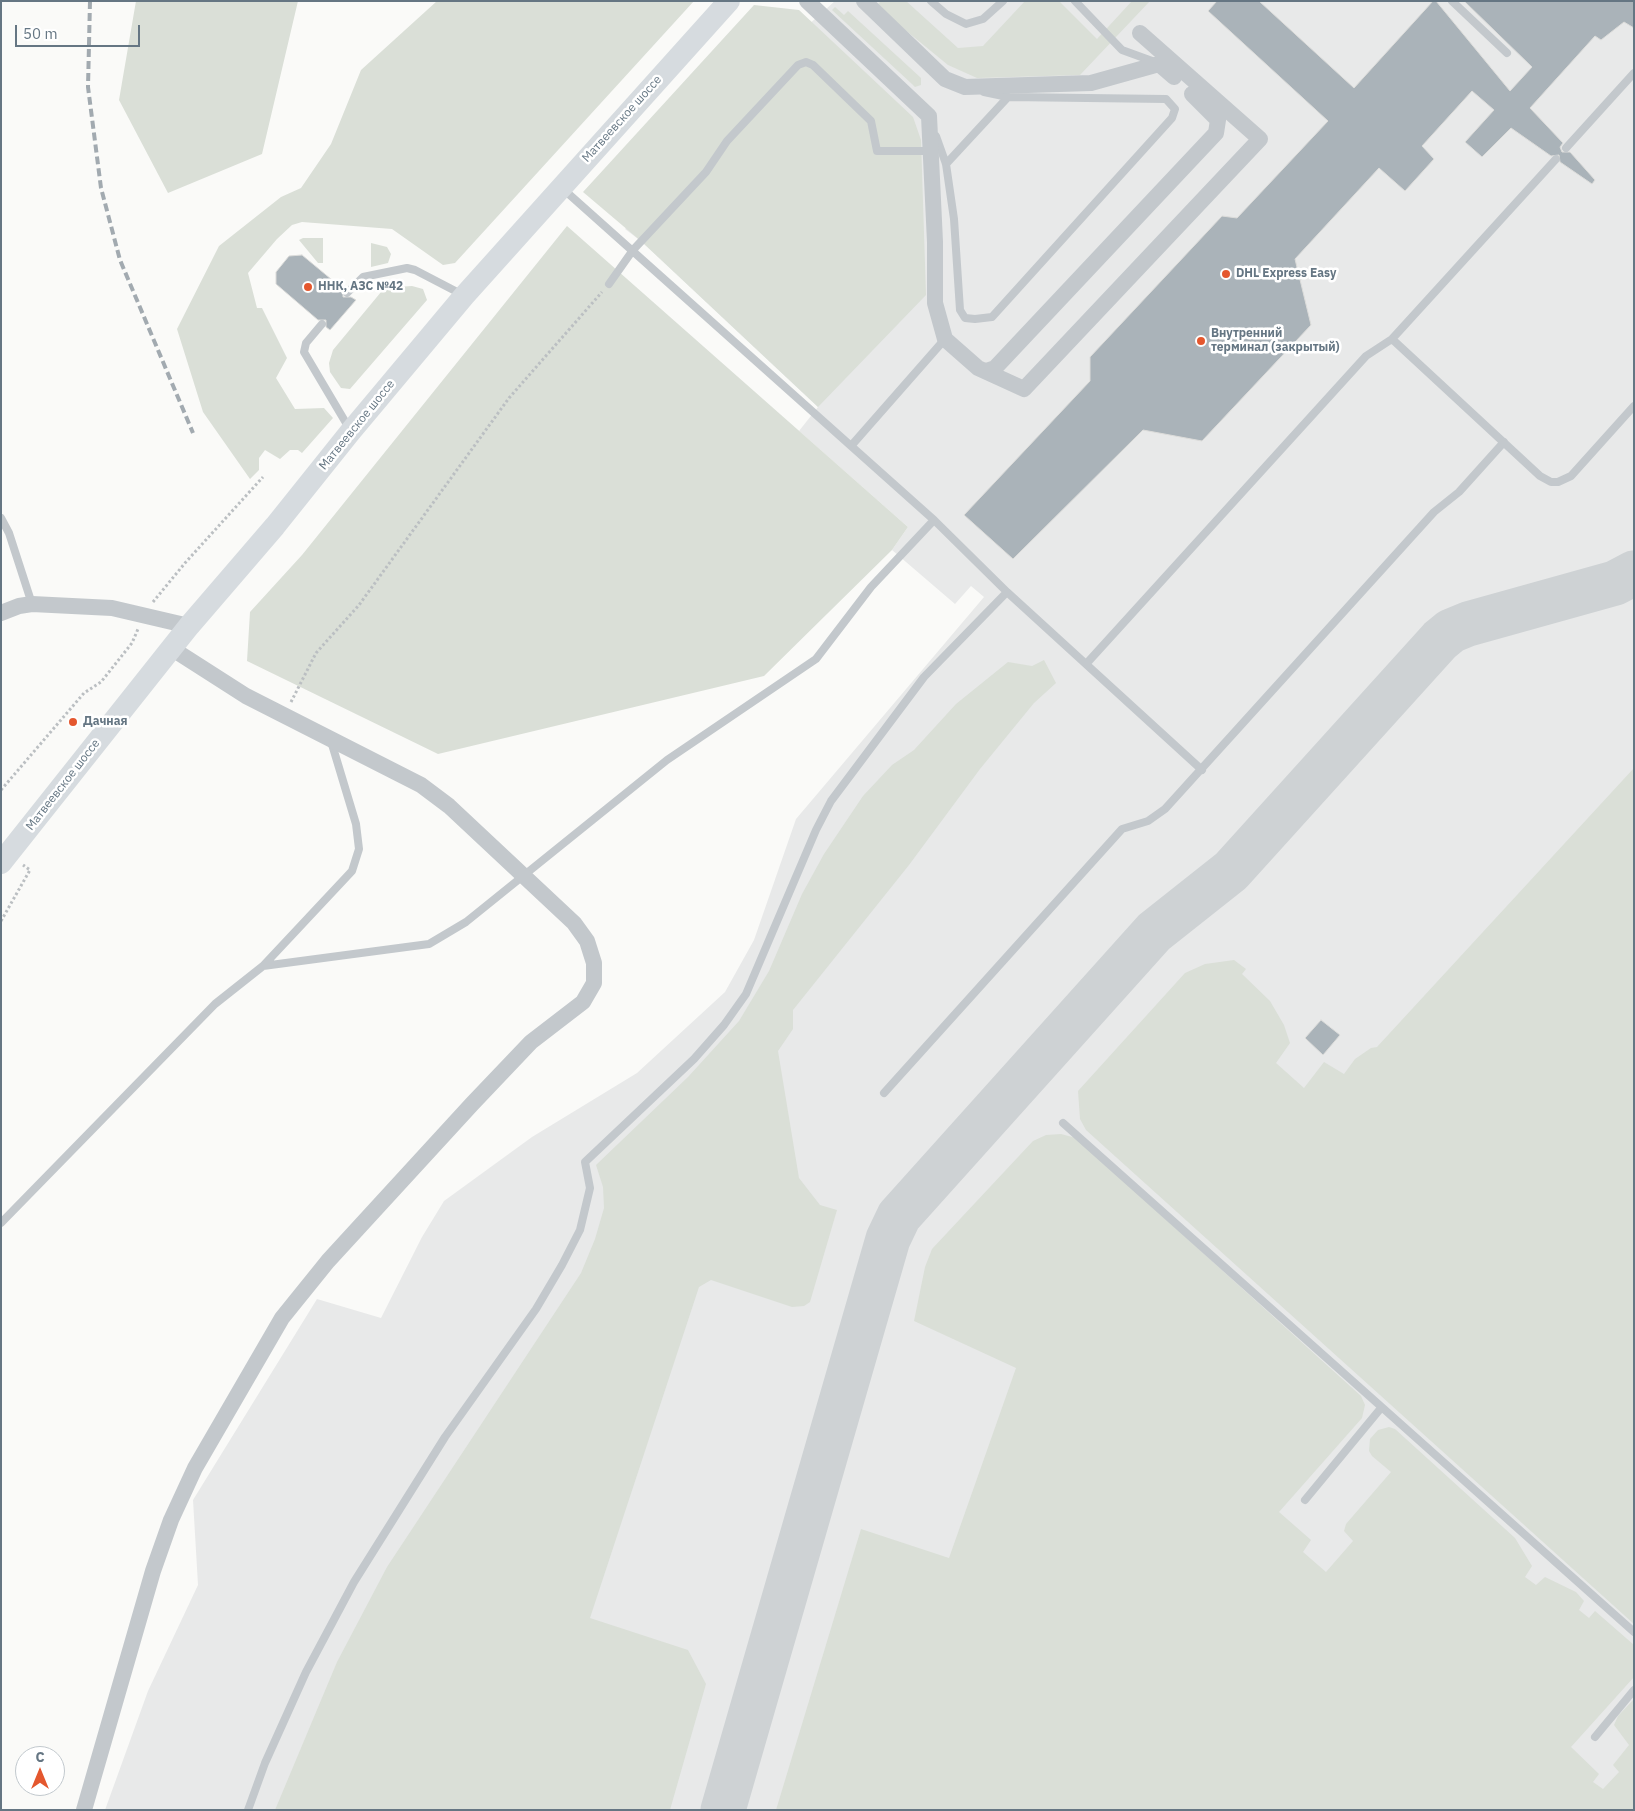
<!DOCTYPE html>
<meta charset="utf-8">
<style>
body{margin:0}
#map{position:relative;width:1635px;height:1811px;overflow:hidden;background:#fafaf8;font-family:"IBM Plex Sans",sans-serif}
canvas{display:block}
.frame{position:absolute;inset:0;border:2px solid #657683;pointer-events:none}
.north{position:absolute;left:15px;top:1746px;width:50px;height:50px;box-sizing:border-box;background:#fff;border:1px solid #c1c8cd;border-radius:50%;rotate:0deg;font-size:14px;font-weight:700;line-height:20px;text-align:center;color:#657683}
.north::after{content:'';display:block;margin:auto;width:18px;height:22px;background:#e4572e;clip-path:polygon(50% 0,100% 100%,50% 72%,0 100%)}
.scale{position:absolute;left:15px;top:25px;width:125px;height:22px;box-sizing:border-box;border:2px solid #657683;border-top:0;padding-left:6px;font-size:15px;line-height:18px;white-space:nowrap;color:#657683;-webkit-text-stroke:4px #fff;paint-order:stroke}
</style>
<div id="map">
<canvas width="1635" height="1811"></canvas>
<div class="frame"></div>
<div class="north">С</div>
<div class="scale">50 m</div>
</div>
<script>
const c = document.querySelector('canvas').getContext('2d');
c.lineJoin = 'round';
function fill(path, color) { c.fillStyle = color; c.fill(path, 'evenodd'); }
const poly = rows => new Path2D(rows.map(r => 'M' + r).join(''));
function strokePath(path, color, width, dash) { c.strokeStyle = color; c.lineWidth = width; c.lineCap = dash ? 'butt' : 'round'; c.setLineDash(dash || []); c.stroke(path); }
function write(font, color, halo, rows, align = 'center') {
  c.font = font + ' "IBM Plex Sans",sans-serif'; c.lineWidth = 5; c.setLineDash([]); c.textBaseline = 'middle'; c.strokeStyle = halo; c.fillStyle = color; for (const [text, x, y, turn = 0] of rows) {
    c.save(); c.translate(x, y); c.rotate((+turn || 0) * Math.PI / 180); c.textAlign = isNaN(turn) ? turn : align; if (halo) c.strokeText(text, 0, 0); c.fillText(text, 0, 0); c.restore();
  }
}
const built = poly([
 [835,1,1634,1,1634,1810,105,1810,148,1691,198,1585,193,1500,317,1299,381,1318,422,1237,444,1201,532,1137,637,1073,725,992,754,940,796,819,984,597,971,586,955,604,892,550,908,527,799,431,818,407,642,242,625,229,807,26]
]);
const green = poly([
 [136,1,298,1,262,154,168,193,119,100],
 [437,1,694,1,455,263,443,265,392,229,302,222,292,225,277,239,248,273,257,308,262,308,287,358,276,378,295,409,324,408,333,418,302,453,298,450,290,450,280,459,265,450,259,458,259,470,250,479,203,412,177,329,219,246,281,197,301,188,331,144,361,70],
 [881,1,906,1,958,48,983,46,1025,1,1059,1,1097,39,1132,1,1150,1,1080,75,977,78,948,65,876,6],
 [754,5,799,10,913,117,921,140,926,295,818,407,642,242,583,192],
 [835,7,844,15,848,11,921,78,921,85,915,87,912,84,832,10],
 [567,226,908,527,892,550,764,676,438,754,247,661,250,612,302,555],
 [303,238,323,238,323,263,318,263,299,240],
 [371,243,387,247,391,254,388,263,371,267],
 [412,286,423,289,427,300,350,389,341,388,330,372,329,363,333,350,381,292,397,287],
 [1044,660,1056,683,1034,703,980,769,909,865,793,1010,793,1029,778,1051,799,1178,820,1205,837,1210,810,1302,804,1306,792,1307,711,1280,699,1287,590,1618,688,1650,706,1684,670,1810,275,1810,337,1662,387,1567,581,1273,595,1239,604,1208,603,1187,596,1165,688,1077,739,1021,769,971,802,894,824,854,863,796,892,765,914,750,956,704,1008,662,1032,666],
 [1634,768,1634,1624,1086,1130,1080,1119,1078,1091,1185,973,1205,964,1234,960,1246,969,1242,974,1270,1001,1284,1025,1290,1043,1276,1063,1304,1088,1324,1062,1344,1074,1355,1059,1371,1048,1377,1047],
 [1061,1134,1076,1138,1361,1396,1365,1405,1362,1418,1279,1512,1311,1540,1303,1552,1326,1572,1353,1541,1344,1531,1346,1524,1391,1472,1372,1456,1369,1451,1370,1439,1378,1430,1389,1427,1395,1429,1515,1538,1532,1566,1525,1577,1536,1585,1545,1577,1576,1592,1584,1601,1579,1610,1589,1618,1595,1611,1634,1645,1634,1677,1571,1747,1599,1774,1593,1782,1603,1789,1619,1772,1613,1765,1629,1745,1614,1725,1618,1716,1634,1699,1634,1810,776,1810,861,1529,949,1558,1016,1368,914,1321,925,1267,932,1249,1033,1141,1046,1135]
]);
const taxiway = poly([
 [723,1810,888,1239,899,1216,1154,932,1231,871,1440,640,1451,631,1468,624,1615,583,1634,573]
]);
const building = poly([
 [1217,1,1259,1,1354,88,1433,1,1436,1,1510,91,1532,67,1464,1,1634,1,1634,28,1624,22,1601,40,1595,36,1530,108,1563,143,1560,147,1562,152,1570,152,1595,180,1592,184,1560,162,1559,155,1551,156,1511,128,1482,157,1465,142,1494,110,1472,91,1422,146,1434,159,1405,191,1379,168,1295,259,1311,325,1202,441,1143,430,1013,559,964,515,1090,381,1090,357,1222,216,1237,218,1328,121,1208,11,1217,1],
 [302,255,343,289,343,297,351,297,356,300,330,330,326,327,326,320,318,320,276,284,276,272,289,256,302,255],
 [1321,1020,1340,1035,1323,1055,1305,1038,1321,1020]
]);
const path = poly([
 [153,602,185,563,263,477],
 [291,702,316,653,359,605,509,398,602,292],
 [1,790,84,693,101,682,132,643,138,629],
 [1,921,30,870,23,865]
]);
const lane = poly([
 [931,1,946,14,966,24,983,19,1003,1],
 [1075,1,1122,50,1155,62],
 [1452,1,1507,53],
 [936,136,946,164,954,219,960,310,965,318,975,319,992,317,1172,118,1175,109,1166,99,1008,97,984,92],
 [1566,148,1634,73],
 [946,164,1008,97],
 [562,188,934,520,1007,592,1202,770],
 [609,284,633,250,706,172,727,141,798,65,806,62,813,65,871,121,877,151,932,151],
 [347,293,363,277,407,268,415,270,463,295],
 [322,324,306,343,304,352,349,428],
 [1392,339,1540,476,1551,482,1558,482,1571,476,1634,406],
 [851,446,945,339],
 [1,518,9,533,32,604],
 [1087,663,1366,356,1392,339,1556,159],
 [263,966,352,871,359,849,356,824,331,741],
 [884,1093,1122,829,1148,821,1165,809,1434,512,1459,492,1504,442],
 [1063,1123,1634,1632],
 [1,1223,215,1004,263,966,429,944,466,922,667,760,816,659,871,587,934,520],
 [1305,1500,1381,1408],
 [1595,1737,1634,1690],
 [248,1810,265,1763,306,1672,354,1582,445,1437,536,1309,562,1265,580,1230,590,1188,585,1162,694,1059,724,1025,746,994,816,830,831,801,924,677,1007,592]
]);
const street = poly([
 [807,1,929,116,935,242,935,303,945,339,978,368,1024,389,1260,139,1140,33],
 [864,1,945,79,965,87,1091,83,1159,64,1174,77],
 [986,371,995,368,1216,133,1218,120,1192,94],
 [1,613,19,606,32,604,112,608,189,626],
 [84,1810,153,1571,171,1520,195,1468,282,1318,328,1261,472,1104,531,1042,583,1002,594,983,594,963,587,941,574,923,449,806,421,785,246,696,171,648]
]);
const secondary = poly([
 [1,863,189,626,275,526,351,431,464,296,729,1]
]);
const rail = poly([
 [90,1,88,87,101,188,120,260,193,433]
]);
const markers = [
 [1226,274,5,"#e4572e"],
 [308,287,5,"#e4572e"],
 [1201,341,5,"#e4572e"],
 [73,722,5,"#e4572e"]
];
const streetNames = [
 ["Матвеевское шоссе",622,119,-48],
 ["Матвеевское шоссе",357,425,-51],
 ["Матвеевское шоссе",63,785,-52]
];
const poiNames = [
 ["DHL Express Easy",1236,274],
 ["ННК, АЗС №42",318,287],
 ["Внутренний",1211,334],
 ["терминал (закрытый)",1211,348],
 ["Дачная",83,722]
];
fill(built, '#e8e9e9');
fill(green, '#dadfd7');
strokePath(taxiway, '#ced2d4', 45);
fill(building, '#aab3b9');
strokePath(building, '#dcdcda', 1);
strokePath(path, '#bbbfc2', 3, [2.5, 2.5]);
strokePath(lane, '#c3c8cc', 8);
strokePath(street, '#c3c8cc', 16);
strokePath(secondary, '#d6dbdf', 22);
strokePath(rail, '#a2aab0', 4, [8, 4]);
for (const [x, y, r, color] of markers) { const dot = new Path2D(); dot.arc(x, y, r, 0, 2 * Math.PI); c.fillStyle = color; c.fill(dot); strokePath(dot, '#fff', 2); }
write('12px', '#657683', '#fff', streetNames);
write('bold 12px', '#657683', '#fff', poiNames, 'left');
</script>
